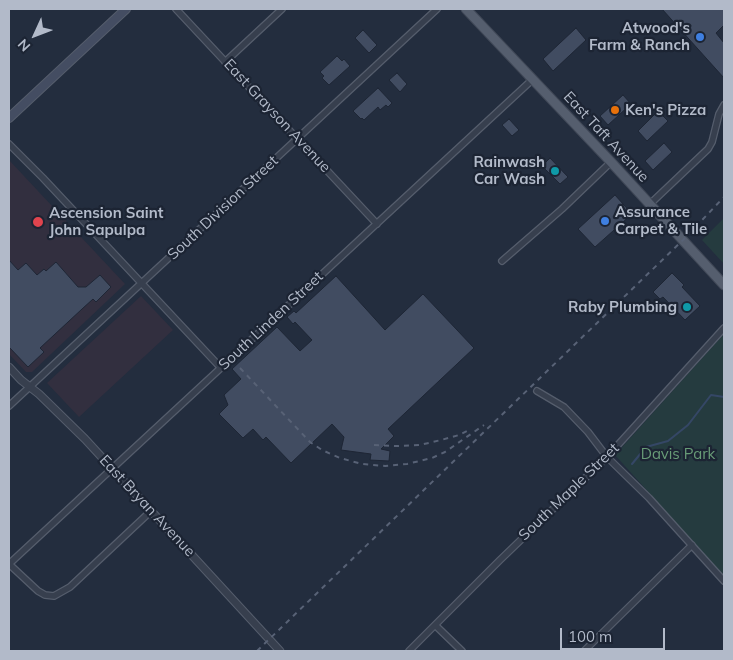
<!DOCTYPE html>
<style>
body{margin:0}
#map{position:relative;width:733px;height:660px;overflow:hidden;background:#232d3e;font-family:Mulish,sans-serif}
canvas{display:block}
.frame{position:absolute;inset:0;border:10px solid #b2bac9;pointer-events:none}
.north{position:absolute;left:10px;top:10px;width:50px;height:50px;-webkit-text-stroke:4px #1c2433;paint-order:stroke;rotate:227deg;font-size:14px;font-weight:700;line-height:20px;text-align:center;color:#b2bac9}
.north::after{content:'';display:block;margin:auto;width:18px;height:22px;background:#b2bac9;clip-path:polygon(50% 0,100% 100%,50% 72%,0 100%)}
.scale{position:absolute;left:560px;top:628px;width:105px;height:22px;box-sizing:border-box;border:2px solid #b2bac9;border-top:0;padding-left:6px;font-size:15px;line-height:18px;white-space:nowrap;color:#b2bac9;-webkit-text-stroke:4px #1c2433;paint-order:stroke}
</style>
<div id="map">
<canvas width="733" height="660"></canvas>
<div class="frame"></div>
<div class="north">N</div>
<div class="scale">100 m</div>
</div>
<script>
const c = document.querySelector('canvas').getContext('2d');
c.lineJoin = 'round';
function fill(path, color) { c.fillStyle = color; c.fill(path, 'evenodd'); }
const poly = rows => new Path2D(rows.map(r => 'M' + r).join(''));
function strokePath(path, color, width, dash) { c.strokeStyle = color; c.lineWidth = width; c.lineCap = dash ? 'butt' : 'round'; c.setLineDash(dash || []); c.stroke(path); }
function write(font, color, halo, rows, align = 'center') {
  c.font = font + ' Mulish,sans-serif'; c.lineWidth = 4.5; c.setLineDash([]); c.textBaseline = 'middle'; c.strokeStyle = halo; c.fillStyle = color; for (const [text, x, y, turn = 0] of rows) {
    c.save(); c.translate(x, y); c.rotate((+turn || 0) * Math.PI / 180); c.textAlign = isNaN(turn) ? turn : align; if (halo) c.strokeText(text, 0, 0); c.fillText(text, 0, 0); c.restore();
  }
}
const medical = poly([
 [9,160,125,284,32,372,26,372,9,354],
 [141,296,173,330,79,417,47,383]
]);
const green = poly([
 [724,218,724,264,702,240],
 [724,334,724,576,615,455]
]);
const stream = poly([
 [632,464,646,447,668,441,688,425,711,395,724,397]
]);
const building = poly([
 [662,9,724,9,724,25,716,33,724,43,724,78,662,9],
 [576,28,586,40,553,71,543,59,576,28],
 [363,30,377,45,369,53,355,38,363,30],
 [337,56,342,61,344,59,350,66,329,85,322,78,324,76,320,72,337,56],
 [397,73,407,84,400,92,389,80,397,73],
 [378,88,392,103,388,107,386,105,380,110,378,107,364,120,362,118,361,119,353,111,378,88],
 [623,95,631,104,608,125,600,116,623,95],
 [658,111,668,121,647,141,638,131,658,111],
 [509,119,519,130,512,136,502,125,509,119],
 [664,143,672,152,653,170,645,161,664,143],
 [550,158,568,177,560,184,542,166,550,158],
 [615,195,632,214,595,247,578,229,615,195],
 [9,260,18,270,26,263,37,275,44,269,46,271,56,262,78,287,86,287,100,275,111,287,96,302,93,299,82,309,40,348,44,352,28,367,9,347,9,260],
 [672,273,684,285,682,287,700,306,685,320,663,297,660,299,653,292,672,273],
 [336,276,385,330,423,294,474,348,388,429,394,436,381,449,390,451,389,461,370,460,371,454,341,450,344,437,332,424,291,463,266,437,263,440,253,429,243,438,219,414,228,405,224,395,241,379,232,369,277,327,300,351,312,340,295,322,293,324,287,317,294,311,296,313,336,276]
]);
const minor = poly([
 [176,9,377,224],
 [225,62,282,9],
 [9,144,43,178,221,368],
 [650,204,708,149,712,142,719,114,724,105],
 [502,261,562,209,611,162],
 [537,391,564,407,588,432,607,457,649,498,724,581],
 [9,406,437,9],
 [9,564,533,79],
 [9,564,38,591,45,595,54,596,70,587,151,511],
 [435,625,462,651],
 [409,651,500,560,607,457,724,328],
 [584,651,692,545]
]);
const tertiary = poly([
 [9,367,21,380,39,394,85,439,280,651]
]);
const secondary = poly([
 [9,118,126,9]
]);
const primary = poly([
 [466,9,611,162,724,285]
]);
const rail = poly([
 [240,368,310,442,322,450,340,458,362,464,385,466,407,464,432,458,445,452,484,425],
 [374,445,396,446,420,445,441,440,459,435,469,430],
 [257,651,683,240,724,197]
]);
const markers = [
 [700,37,5,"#3f7fe0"],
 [615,110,5,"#e8710a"],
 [555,171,5,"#0f9aa8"],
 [605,221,5,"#3f7fe0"],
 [38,222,6,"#e0444e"],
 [687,307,5,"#0f9aa8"]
];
const poiNames = [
 ["Atwood's",690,28],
 ["Farm & Ranch",690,45],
 ["Ken's Pizza",625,110,"left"],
 ["Rainwash",545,162],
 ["Car Wash",545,179],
 ["Assurance",615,212,"left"],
 ["Carpet & Tile",615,229,"left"],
 ["Ascension Saint",49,213,"left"],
 ["John Sapulpa",49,230,"left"],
 ["Raby Plumbing",677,307]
];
const streetNames = [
 ["East Grayson Avenue",277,116,47],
 ["East Taft Avenue",606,137,47],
 ["South Division Street",223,208,-43],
 ["South Linden Street",271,321,-43],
 ["South Maple Street",569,492,-44],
 ["East Bryan Avenue",147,506,47]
];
const parkNames = [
 ["Davis Park",678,454]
];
fill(medical, '#322f3f');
fill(green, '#253b3f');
strokePath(stream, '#354766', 2);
fill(building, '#414c61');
strokePath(building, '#1e2635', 1);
strokePath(minor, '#555d6c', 8);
strokePath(tertiary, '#555d6c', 9);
strokePath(secondary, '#555d6c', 10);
strokePath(primary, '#404857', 11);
strokePath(minor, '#373f4e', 5.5);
strokePath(tertiary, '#373f4e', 7);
strokePath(secondary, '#444d62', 8);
strokePath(primary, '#555e6e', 9);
strokePath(rail, '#586276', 2, [5, 5]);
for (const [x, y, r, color] of markers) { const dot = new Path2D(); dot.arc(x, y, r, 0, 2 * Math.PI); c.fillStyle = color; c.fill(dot); strokePath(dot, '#1c2433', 2); }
write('bold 15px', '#b2bac9', '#1c2433', poiNames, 'right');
write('15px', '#b2bac9', '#1c2433', streetNames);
write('15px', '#689c77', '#1c2433', parkNames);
</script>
